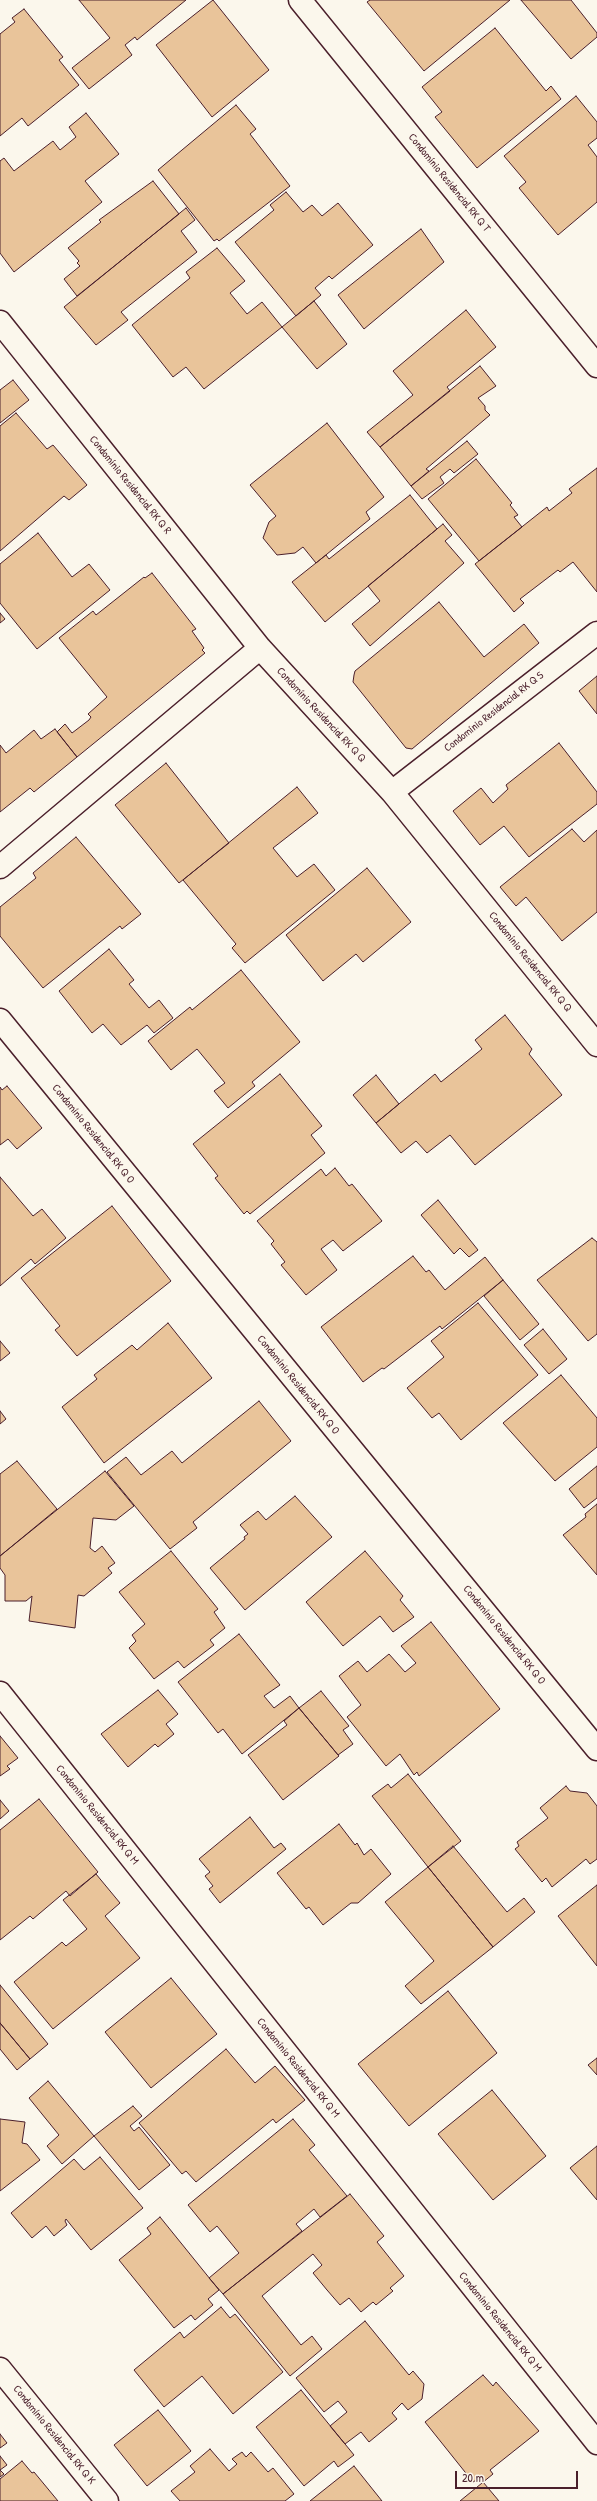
<!DOCTYPE html>
<meta charset="utf-8">
<style>
body{margin:0}
#map{position:relative;width:597px;height:2501px;overflow:hidden;background:#fbf7ec;font-family:"Patrick Hand",sans-serif}
canvas{display:block}
.scale{position:absolute;left:455px;top:2471px;width:123px;height:18px;box-sizing:border-box;border:2px solid #4a1f2b;border-top:0;padding-left:5px;font-size:12px;line-height:14px;white-space:nowrap;color:#4a1f2b;-webkit-text-stroke:3px #fbf7ec;paint-order:stroke}
</style>
<div id="map">
<canvas width="597" height="2501"></canvas>
<div class="scale">20 m</div>
</div>
<script>
const c = document.querySelector('canvas').getContext('2d');
c.lineJoin = 'round';
function fill(path, color) { c.fillStyle = color; c.fill(path, 'evenodd'); }
const poly = rows => new Path2D(rows.map(r => 'M' + r).join(''));
function strokePath(path, color, width, dash) { c.strokeStyle = color; c.lineWidth = width; c.lineCap = dash ? 'butt' : 'round'; c.setLineDash(dash || []); c.stroke(path); }
function write(font, color, halo, rows, align = 'center') {
  c.font = font + ' "Patrick Hand",sans-serif'; c.lineWidth = 3.5; c.setLineDash([]); c.textBaseline = 'middle'; c.strokeStyle = halo; c.fillStyle = color; for (const [text, x, y, turn = 0] of rows) {
    c.save(); c.translate(x, y); c.rotate((+turn || 0) * Math.PI / 180); c.textAlign = isNaN(turn) ? turn : align; if (halo) c.strokeText(text, 0, 0); c.fillText(text, 0, 0); c.restore();
  }
}
const building = poly([
 [79,0,186,0,137,40,135,37,125,45,132,55,89,89,72,68,110,38,79,0],
 [213,0,269,70,212,117,156,45,213,0],
 [370,0,510,0,424,71,367,2,370,0],
 [521,0,571,0,597,33,597,37,571,59,521,0],
 [24,9,63,57,59,60,79,85,28,126,22,118,0,136,0,34,15,22,12,18,24,9],
 [495,28,546,91,551,86,561,99,477,168,435,117,442,112,422,87,495,28],
 [576,96,597,122,597,138,588,145,597,157,597,202,558,235,519,188,526,182,504,156,576,96],
 [236,105,256,129,250,134,290,186,219,241,217,239,214,241,158,170,236,105],
 [86,113,119,154,85,181,102,202,14,272,0,253,0,161,4,158,14,171,53,141,60,150,76,137,69,127,86,113],
 [153,181,179,214,77,296,64,279,80,266,77,263,79,261,68,248,101,222,99,220,153,181],
 [286,192,303,212,312,205,322,216,338,203,373,245,332,279,329,276,315,288,321,295,296,316,235,242,274,210,270,205,286,192],
 [186,208,195,220,181,231,197,252,121,312,128,320,96,345,64,307,186,208],
 [421,229,444,262,364,329,338,295,421,229],
 [217,248,245,281,230,293,247,314,262,302,282,327,204,389,186,367,173,377,132,325,190,278,186,272,217,248],
 [314,301,347,344,317,369,282,327,314,301],
 [466,310,496,347,447,387,450,391,380,447,367,432,413,395,393,371,466,310],
 [480,366,496,386,478,398,485,406,485,410,490,415,426,469,429,471,411,486,380,447,480,366],
 [13,380,29,400,0,423,0,390,13,380],
 [16,413,47,449,53,445,87,485,69,500,64,496,0,551,0,426,16,413],
 [327,423,384,497,366,512,370,519,316,563,303,547,295,553,277,555,263,538,269,522,276,516,250,485,327,423],
 [467,441,478,454,454,473,450,469,440,477,444,483,422,499,411,486,467,441],
 [476,459,512,503,510,505,518,515,514,517,522,527,479,561,428,499,476,459],
 [597,468,597,592,573,562,560,572,558,570,520,599,524,603,514,612,475,564,547,507,549,511,572,493,569,489,597,468],
 [410,495,437,529,325,622,292,582,326,555,329,559,410,495],
 [443,524,452,535,445,541,464,563,370,646,352,624,380,601,368,586,443,524],
 [38,533,72,577,89,564,110,590,37,649,0,603,0,564,38,533],
 [152,573,196,629,192,631,204,648,202,650,205,653,77,757,57,732,65,724,72,733,89,720,91,717,88,714,107,697,59,638,93,611,96,615,144,577,145,578,152,573],
 [439,602,484,657,524,624,539,643,412,749,406,748,353,682,354,675,355,671,439,602],
 [0,613,5,619,0,623,0,613],
 [597,676,597,714,579,691,597,676],
 [55,729,77,757,34,792,30,788,0,812,0,745,6,753,34,730,41,739,55,729],
 [559,743,597,792,597,804,529,857,504,826,480,845,453,811,481,788,493,803,508,789,506,785,559,743],
 [166,763,229,843,179,883,115,805,166,763],
 [297,787,318,813,273,848,297,877,314,864,335,890,245,963,232,948,236,944,183,880,297,787],
 [572,829,584,842,597,830,597,912,562,941,526,897,516,906,500,887,572,829],
 [76,837,141,914,122,929,120,926,43,988,0,936,0,907,36,878,33,873,76,837],
 [367,868,411,922,363,962,356,954,323,981,286,935,367,868],
 [109,949,134,980,129,984,149,1008,159,1000,173,1018,154,1033,147,1025,121,1045,103,1024,92,1033,59,991,109,949],
 [241,970,300,1042,252,1082,255,1086,228,1108,214,1091,225,1083,197,1049,171,1070,148,1041,190,1007,192,1010,241,970],
 [505,1015,532,1049,529,1054,562,1095,475,1165,450,1135,427,1153,416,1141,401,1153,376,1123,435,1074,441,1082,482,1049,475,1040,505,1015],
 [280,1074,322,1126,311,1135,325,1153,250,1214,247,1211,244,1214,215,1178,218,1176,193,1144,280,1074],
 [376,1075,399,1104,376,1123,353,1095,376,1075],
 [7,1086,42,1128,17,1149,8,1139,0,1145,0,1087,2,1090,7,1086],
 [335,1168,349,1186,352,1184,382,1221,343,1251,333,1240,321,1249,337,1270,306,1295,281,1265,285,1262,271,1244,274,1241,257,1221,321,1169,326,1176,335,1168],
 [0,1177,33,1216,42,1209,66,1238,35,1264,31,1259,0,1286,0,1177],
 [438,1200,478,1250,469,1257,460,1248,454,1254,421,1215,438,1200],
 [112,1206,171,1281,77,1356,55,1330,60,1326,21,1278,112,1206],
 [592,1238,597,1242,597,1334,588,1341,537,1280,592,1238],
 [413,1256,426,1272,429,1270,445,1290,485,1257,503,1280,442,1329,440,1326,384,1369,382,1368,363,1382,321,1327,413,1256],
 [503,1280,539,1324,520,1340,484,1296,503,1280],
 [478,1303,538,1375,461,1440,439,1413,432,1418,407,1388,444,1357,431,1341,478,1303],
 [168,1323,212,1378,104,1463,62,1407,97,1379,94,1375,132,1345,137,1350,168,1323],
 [543,1329,567,1359,549,1374,524,1345,543,1329],
 [0,1341,10,1353,0,1361,0,1341],
 [561,1375,597,1418,597,1447,555,1481,503,1423,561,1375],
 [259,1401,291,1441,193,1522,197,1528,170,1549,107,1472,126,1457,141,1475,172,1451,182,1463,259,1401],
 [0,1411,6,1419,0,1424,0,1411],
 [17,1461,57,1509,0,1556,0,1474,17,1461],
 [597,1466,597,1498,584,1508,569,1489,597,1466],
 [105,1471,134,1506,116,1520,93,1518,90,1548,95,1552,102,1546,115,1563,108,1568,112,1573,84,1596,78,1595,75,1628,29,1621,32,1596,26,1601,5,1601,5,1575,0,1568,0,1556,105,1471],
 [295,1496,332,1537,245,1610,210,1568,245,1539,244,1537,248,1534,240,1525,258,1511,266,1520,295,1496],
 [597,1504,597,1575,563,1535,586,1517,585,1514,597,1504],
 [171,1551,218,1609,214,1612,225,1628,210,1640,214,1645,184,1668,178,1661,154,1679,129,1648,136,1641,132,1635,145,1624,119,1592,171,1551],
 [365,1551,403,1596,400,1600,414,1617,393,1632,380,1616,343,1646,306,1602,365,1551],
 [431,1622,500,1709,419,1776,417,1772,414,1775,400,1754,386,1766,347,1717,361,1705,339,1676,358,1661,367,1672,389,1654,405,1672,416,1663,401,1646,431,1622],
 [239,1634,280,1685,264,1696,274,1708,290,1696,299,1708,242,1754,223,1729,218,1733,178,1682,239,1634],
 [158,1690,178,1714,166,1724,174,1734,158,1747,155,1744,128,1767,101,1734,158,1690],
 [321,1691,349,1726,343,1730,353,1744,338,1755,299,1708,321,1691],
 [299,1708,339,1756,283,1800,248,1755,287,1725,284,1721,299,1708],
 [0,1736,18,1758,7,1766,10,1769,0,1776,0,1736],
 [408,1774,461,1841,428,1867,372,1796,388,1784,391,1788,408,1774],
 [566,1786,570,1791,587,1793,597,1806,597,1859,590,1864,586,1859,552,1887,546,1878,542,1882,515,1849,519,1846,517,1842,548,1818,540,1808,566,1786],
 [39,1799,98,1872,70,1896,66,1891,33,1919,30,1916,0,1940,0,1830,39,1799],
 [0,1800,9,1811,0,1819,0,1800],
 [250,1817,274,1848,281,1843,286,1849,220,1903,209,1889,213,1886,205,1876,210,1872,199,1859,250,1817],
 [339,1824,355,1845,357,1843,364,1855,371,1849,391,1874,358,1903,351,1903,323,1925,309,1907,306,1909,277,1873,339,1824],
 [453,1846,507,1912,524,1898,535,1912,493,1947,428,1867,453,1846],
 [428,1867,493,1947,421,2004,405,1986,434,1961,385,1902,428,1867],
 [96,1874,120,1903,105,1916,140,1958,53,2029,14,1982,62,1942,66,1946,87,1929,63,1900,96,1874],
 [597,1885,597,1966,558,1916,597,1885],
 [171,1978,217,2034,151,2088,105,2032,171,1978],
 [0,1985,48,2044,30,2059,0,2023,0,1985],
 [448,1991,497,2053,409,2126,358,2064,448,1991],
 [0,2023,30,2059,17,2070,0,2049,0,2023],
 [226,2049,255,2083,275,2066,305,2100,276,2123,273,2119,196,2182,186,2171,182,2174,139,2123,226,2049],
 [597,2058,597,2075,588,2065,597,2058],
 [48,2081,94,2136,62,2164,47,2146,59,2135,29,2098,48,2081],
 [492,2090,546,2156,493,2200,438,2134,492,2090],
 [133,2106,142,2116,130,2126,134,2131,139,2127,170,2165,139,2190,94,2136,133,2106],
 [0,2119,25,2122,22,2143,27,2144,40,2160,0,2191,0,2119],
 [293,2119,315,2145,309,2150,347,2196,320,2217,314,2209,296,2224,302,2231,223,2294,209,2278,239,2253,217,2226,210,2232,188,2205,293,2119],
 [597,2146,597,2200,570,2168,597,2146],
 [100,2157,143,2208,91,2250,66,2219,65,2221,67,2225,54,2236,46,2226,32,2238,11,2213,74,2159,84,2170,100,2157],
 [350,2194,384,2236,377,2242,404,2276,390,2288,393,2291,376,2305,373,2302,361,2312,349,2298,340,2305,327,2290,313,2273,322,2265,313,2254,262,2296,301,2345,312,2336,322,2349,290,2376,223,2294,350,2194],
 [160,2217,219,2290,208,2299,213,2305,195,2320,191,2315,174,2328,119,2260,151,2234,147,2228,160,2217],
 [221,2307,230,2318,235,2314,283,2372,233,2414,202,2376,164,2407,134,2370,180,2332,184,2338,221,2307],
 [365,2321,409,2375,413,2371,424,2384,422,2399,408,2410,402,2403,392,2413,397,2419,369,2442,361,2432,345,2444,330,2426,347,2412,338,2401,324,2412,296,2378,365,2321],
 [483,2375,493,2386,496,2382,539,2431,490,2470,493,2474,482,2483,478,2479,473,2482,425,2422,483,2375],
 [301,2390,354,2455,338,2467,334,2461,304,2486,256,2427,301,2390],
 [158,2410,191,2451,147,2486,114,2445,158,2410],
 [0,2434,7,2443,0,2448,0,2434],
 [210,2449,229,2471,237,2464,232,2459,242,2452,246,2457,251,2452,268,2472,273,2468,294,2494,285,2501,180,2501,171,2491,195,2472,190,2466,210,2449],
 [0,2456,7,2465,0,2470,4,2474,0,2477,0,2456],
 [22,2461,32,2473,34,2472,58,2501,0,2501,0,2479,22,2461],
 [354,2466,382,2501,310,2501,354,2466],
 [483,2482,499,2501,460,2501,482,2483,483,2482]
]);
const minor = poly([
 [300,0,597,366],
 [0,322,260,648,392,792,597,1045],
 [392,792,597,633],
 [0,867,260,648],
 [0,1020,597,1749],
 [0,1693,597,2443],
 [0,2369,107,2501]
]);
const streetNames = [
 ["Condomínio Residencial RK Q T",449,183,51],
 ["Condomínio Residencial RK Q R",130,485,51],
 ["Condomínio Residencial RK Q S",494,712,-38],
 ["Condomínio Residencial RK Q Q",321,715,47],
 ["Condomínio Residencial RK Q Q",530,962,51],
 ["Condomínio Residencial RK Q O",93,1134,51],
 ["Condomínio Residencial RK Q O",298,1385,51],
 ["Condomínio Residencial RK Q O",504,1635,51],
 ["Condomínio Residencial RK Q M",97,1815,51],
 ["Condomínio Residencial RK Q M",298,2068,51],
 ["Condomínio Residencial RK Q M",500,2322,51],
 ["Condomínio Residencial RK Q K",54,2435,51]
];
fill(building, '#e9c49a');
strokePath(building, '#4a1f2b', 1);
strokePath(minor, '#4a1f2b', 25);
strokePath(minor, '#fbf7ec', 22);
write('11px', '#4a1f2b', '#fbf7ec', streetNames);
</script>
